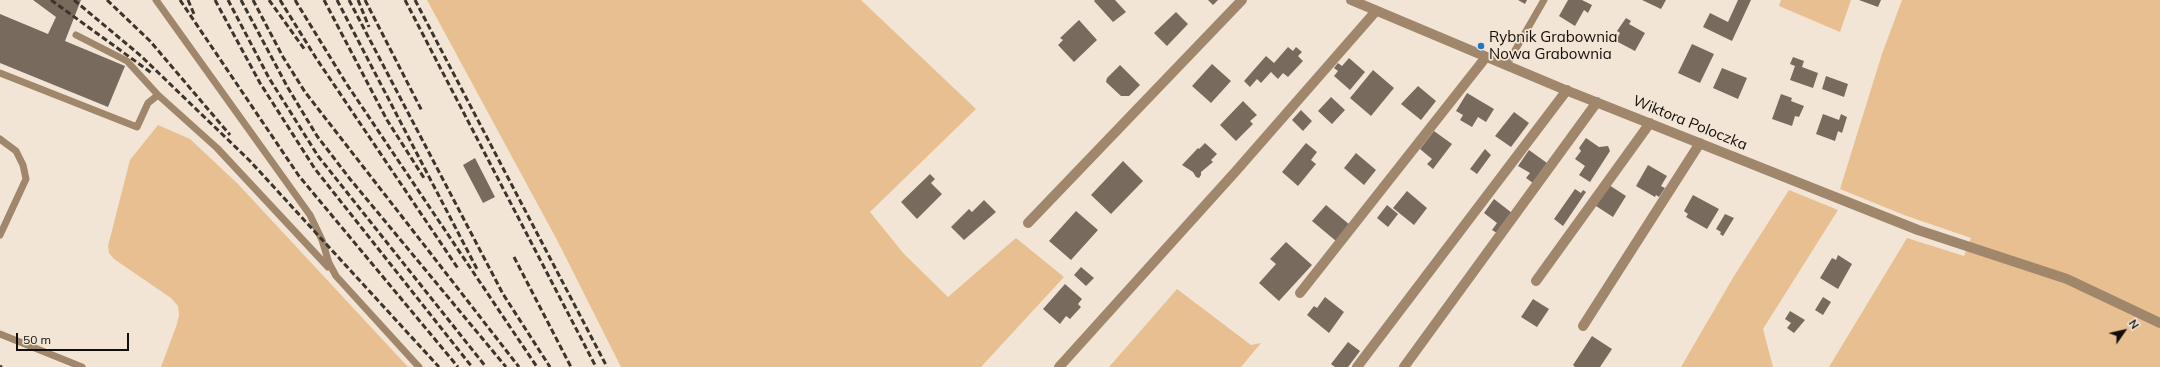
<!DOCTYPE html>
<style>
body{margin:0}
#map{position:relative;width:2160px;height:367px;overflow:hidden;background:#f3e5d5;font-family:Mulish,sans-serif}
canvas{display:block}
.north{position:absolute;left:2104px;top:311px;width:40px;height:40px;-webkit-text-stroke:3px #f3e5d5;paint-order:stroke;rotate:56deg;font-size:11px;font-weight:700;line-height:16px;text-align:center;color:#130e09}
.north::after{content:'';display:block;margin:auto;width:14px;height:18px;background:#130e09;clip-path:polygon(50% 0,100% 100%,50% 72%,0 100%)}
.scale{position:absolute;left:16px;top:333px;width:113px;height:18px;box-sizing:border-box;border:2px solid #130e09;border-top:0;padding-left:5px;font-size:12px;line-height:14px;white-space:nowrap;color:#130e09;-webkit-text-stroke:3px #f3e5d5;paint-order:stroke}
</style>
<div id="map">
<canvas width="2160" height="367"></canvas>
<div class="north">N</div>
<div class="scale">50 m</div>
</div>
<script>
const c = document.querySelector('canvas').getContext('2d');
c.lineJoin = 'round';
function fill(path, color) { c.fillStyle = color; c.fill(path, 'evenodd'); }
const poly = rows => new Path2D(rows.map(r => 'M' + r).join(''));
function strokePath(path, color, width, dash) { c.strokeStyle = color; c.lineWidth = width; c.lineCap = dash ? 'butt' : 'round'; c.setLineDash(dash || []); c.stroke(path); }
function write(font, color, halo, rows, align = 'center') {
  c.font = font + ' Mulish,sans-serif'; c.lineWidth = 3.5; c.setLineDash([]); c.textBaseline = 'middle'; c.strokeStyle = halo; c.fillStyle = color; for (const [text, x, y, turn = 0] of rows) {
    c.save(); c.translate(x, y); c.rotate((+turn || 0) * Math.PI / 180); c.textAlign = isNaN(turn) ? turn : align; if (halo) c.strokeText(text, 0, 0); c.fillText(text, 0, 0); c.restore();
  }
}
const green = poly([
 [427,0,861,0,976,109,870,212,904,254,948,297,1016,238,1064,277,981,367,621,367,557,240],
 [1781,0,1851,0,1840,32,1779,6],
 [1902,0,2160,0,2160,367,1829,367,1907,238,1964,256,1971,238,1904,215,1840,189,1882,54],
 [158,125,190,139,238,184,408,367,161,367,177,324,179,315,178,306,171,298,114,259,109,253,108,246,130,160],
 [1789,190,1838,210,1763,329,1773,367,1681,367,1734,276],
 [1177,289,1251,345,1261,343,1241,367,1109,367]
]);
const building = poly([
 [33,0,81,0,65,41,125,66,108,107,0,63,0,14,48,34,56,17],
 [1095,0,1115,0,1126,12,1113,22,1094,1],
 [1208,0,1218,0,1213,5],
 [1518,0,1527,0,1525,4],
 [1568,0,1582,0,1592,5,1588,13,1584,10,1575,26,1559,16],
 [1642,0,1666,0,1661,9],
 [1738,0,1751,0,1732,41,1703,27,1710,13,1728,22],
 [1859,0,1881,0,1878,7],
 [1176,12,1188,24,1167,46,1154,33],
 [1626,18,1631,21,1629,24,1645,33,1635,51,1616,41,1620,33,1617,31],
 [1079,20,1097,40,1074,62,1058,45,1063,40,1060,38],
 [1692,44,1714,54,1700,83,1678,73],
 [1288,47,1293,51,1296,47,1302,52,1298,56,1303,61,1288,77,1283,73,1278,79,1271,72,1261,83,1257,79,1250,87,1244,81,1266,56,1274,63],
 [1793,57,1804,61,1802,67,1818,73,1813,88,1790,80,1795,66,1790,64],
 [1349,58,1365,72,1350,90,1334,76,1338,71,1334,68,1338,63,1342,66],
 [1212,64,1231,81,1211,103,1192,86],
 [1120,65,1140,85,1129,96,1121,96,1106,82,1107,78],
 [1722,68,1747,78,1738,99,1713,88],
 [1373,70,1394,88,1371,116,1350,98],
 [1826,76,1848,84,1844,97,1822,89],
 [1418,86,1436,101,1421,120,1401,104],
 [1467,93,1494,109,1486,122,1478,117,1472,127,1460,120,1463,115,1456,111],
 [1781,94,1792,98,1791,101,1804,106,1799,117,1795,116,1792,126,1772,119],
 [1331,97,1345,110,1332,124,1318,111],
 [1243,101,1257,115,1250,121,1253,124,1236,141,1220,125],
 [1301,110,1312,121,1303,131,1292,120],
 [1514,112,1529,123,1511,147,1495,136],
 [1823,114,1839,120,1841,114,1847,117,1842,133,1838,131,1835,141,1816,134],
 [1434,131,1452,144,1433,169,1427,164,1432,159,1420,149],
 [1586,138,1599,147,1608,146,1610,151,1590,182,1579,175,1585,166,1575,159,1581,151,1579,148],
 [1205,143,1217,154,1211,160,1213,162,1201,172,1201,175,1199,178,1196,177,1193,172,1182,165,1198,148,1199,149],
 [1306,143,1317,152,1311,160,1316,164,1298,186,1282,172],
 [1485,149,1491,155,1477,174,1470,169],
 [1529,150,1547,163,1533,183,1526,178,1530,173,1518,166],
 [1356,153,1376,170,1364,185,1344,168],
 [475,158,495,197,483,203,463,165],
 [1123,161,1143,181,1111,214,1091,195],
 [1648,165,1667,176,1661,186,1665,188,1659,197,1656,195,1655,197,1636,186],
 [930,174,935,179,931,183,942,194,917,219,901,202],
 [1609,185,1626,196,1613,217,1596,206],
 [1575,189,1581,193,1583,190,1586,192,1563,226,1554,219],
 [1407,191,1427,208,1414,225,1393,208],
 [1693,195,1719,209,1707,229,1686,217,1688,214,1684,211],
 [1494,199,1512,213,1497,233,1492,230,1497,223,1484,213],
 [984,200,996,212,964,240,951,227,969,209,972,212],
 [1326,205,1350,225,1336,241,1312,221],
 [1387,205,1398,214,1388,227,1377,218],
 [1076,211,1098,230,1071,260,1049,241],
 [1725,214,1734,218,1723,236,1720,234,1721,232,1716,229],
 [1286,242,1312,265,1279,301,1259,283,1276,264,1270,259],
 [1838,255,1852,264,1838,289,1820,278,1832,258,1836,260],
 [1081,267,1094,278,1086,286,1074,275],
 [1065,284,1082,299,1078,304,1081,307,1070,319,1066,316,1060,324,1043,309],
 [1325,297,1344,312,1329,333,1307,315,1314,306,1317,308],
 [1823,297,1831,302,1823,315,1815,310],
 [1533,299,1549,309,1537,327,1521,317],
 [1790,311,1805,320,1794,333,1787,328,1791,323,1785,319],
 [1592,336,1612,349,1600,367,1575,367,1573,365],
 [1348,342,1360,351,1348,367,1335,367,1331,364]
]);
const service = poly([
 [156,0,310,215,322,240,329,263,336,276,419,367],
 [76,35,127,61,158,95,217,148,328,267],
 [1506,66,1544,0],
 [0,73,137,127,148,103,158,95],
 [0,139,16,151,23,165,26,179,0,235],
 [0,334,82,367]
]);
const minor = poly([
 [1351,0,1563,89,1918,230,2067,279,2160,323],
 [1028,223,1242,0],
 [1536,281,1650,123],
 [1300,293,1486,57],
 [1583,326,1700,143],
 [1059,367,1236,171,1376,11],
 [1357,367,1567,90],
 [1404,367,1597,102]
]);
const rail = poly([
 [51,0,153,74],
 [74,0,141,56,250,161,439,367],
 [107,0,150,41,230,135],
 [180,0,299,176,458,367],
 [188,0,194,14],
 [215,0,260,83,315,169,472,367],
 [228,0,269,78,318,156,486,367],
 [241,0,288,88,317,136,350,179,506,367],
 [253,0,283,57,305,92,519,367],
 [269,0,305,50],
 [280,0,316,58,459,270],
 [295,0,346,83,537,367],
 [324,0,387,120,424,178],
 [337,0,477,269],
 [349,0,503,294,550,367],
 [358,0,369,27],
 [365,0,422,111],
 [405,0,596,367],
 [415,0,607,367],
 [514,257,571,367],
 [0,366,2,367]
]);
const markers = [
 [1481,46,4,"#1e78c5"]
];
const poiNames = [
 ["Rybnik Grabownia",1489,37],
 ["Nowa Grabownia",1489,54]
];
const streetNames = [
 ["Wiktora Poloczka",1690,123,22]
];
fill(green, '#e7bf91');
fill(building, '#786b5e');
strokePath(service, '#a0876b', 7);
strokePath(minor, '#a0876b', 10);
strokePath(rail, '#3c352e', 3, [6, 3]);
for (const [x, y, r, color] of markers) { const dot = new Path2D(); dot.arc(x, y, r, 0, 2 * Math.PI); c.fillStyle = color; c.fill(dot); strokePath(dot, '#f3e5d5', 1.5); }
write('15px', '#130e09', '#f3e5d5', poiNames, 'left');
write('15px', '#130e09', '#f3e5d5', streetNames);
</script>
